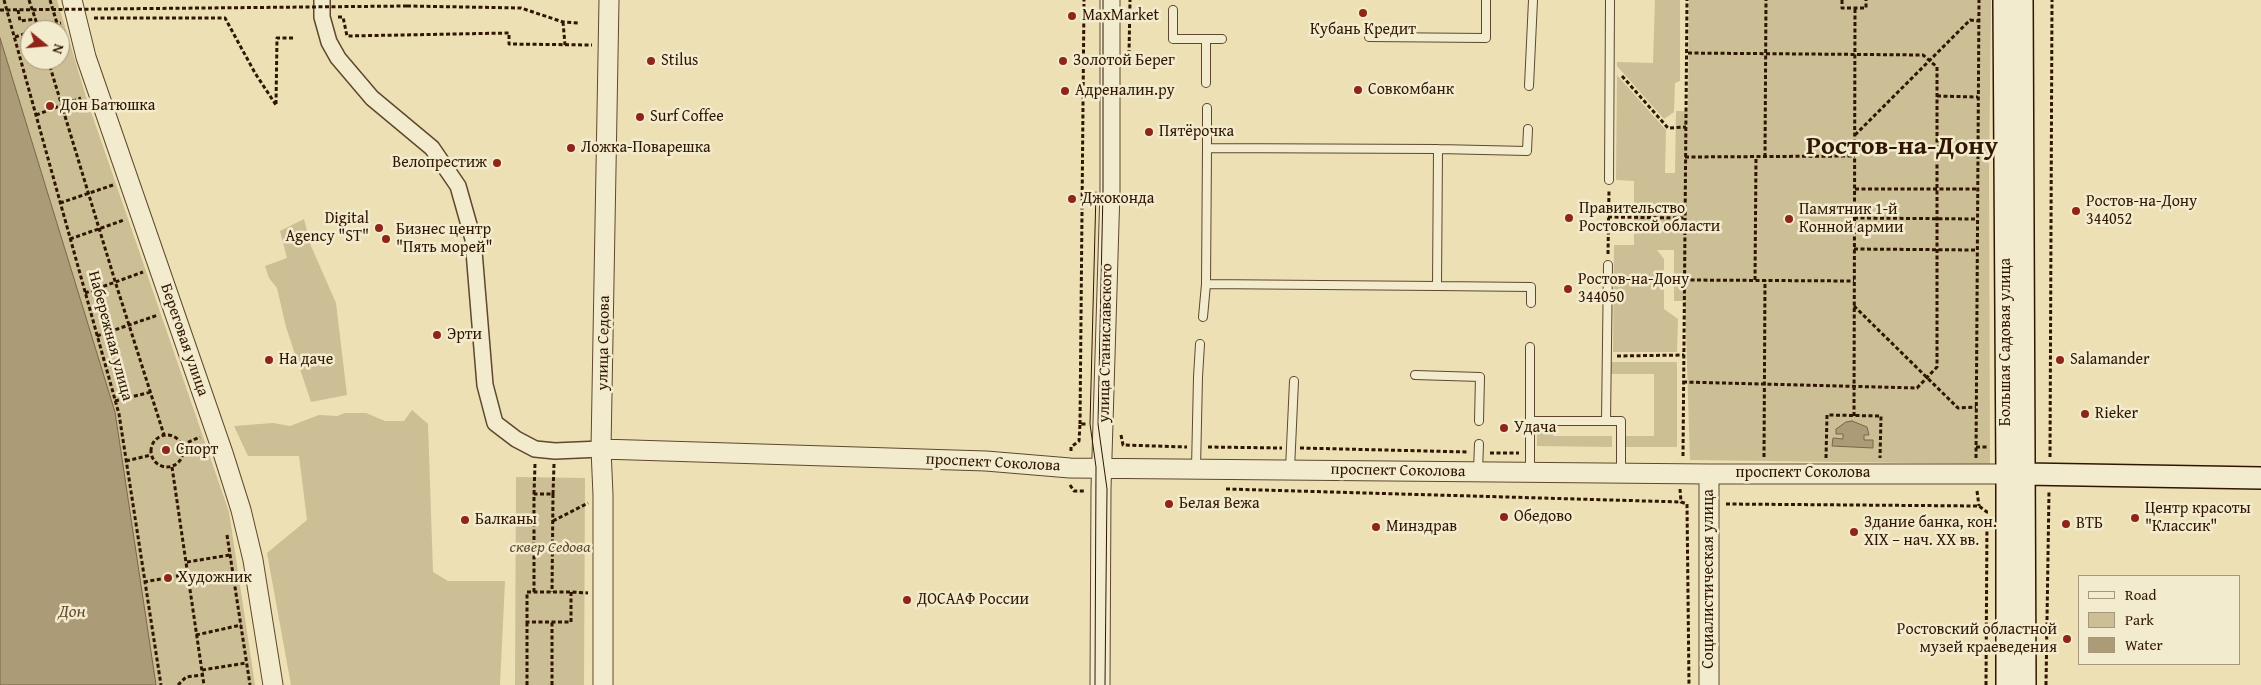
<!DOCTYPE html>
<meta charset="utf-8">
<style>
body{margin:0}
#map{position:relative;width:2261px;height:685px;overflow:hidden;background:#ece0b4;font-family:"Gentium Book Plus",serif}
canvas{display:block}
.legend{position:absolute;left:2078px;top:575px;width:162px;height:90px;box-sizing:border-box;background:#f3ebce;border:1px solid #a5967c;margin:0;padding:6px 9px;list-style:none;font-size:15px;color:#301600}
.legend li{display:flex;align-items:center;gap:10px;height:25px}
.legend b{width:25px;border:1px solid #a5967c}
.north{position:absolute;left:20px;top:20px;width:50px;height:50px;box-sizing:border-box;background:#f3ebce;border:1px solid #a5967c;border-radius:50%;rotate:107deg;font-size:14px;font-weight:700;line-height:20px;text-align:center;color:#301600}
.north::after{content:'';display:block;margin:auto;width:18px;height:22px;background:#8f2418;clip-path:polygon(50% 0,100% 100%,50% 72%,0 100%)}
</style>
<div id="map">
<canvas width="2261" height="685"></canvas>
<ul class="legend">
<li><b style="height:6px;background:#f3ebce"></b>Road</li>
<li><b style="height:14px;background:#ccbe95"></b>Park</li>
<li><b style="height:14px;background:#ac9b77"></b>Water</li>
</ul>
<div class="north">N</div>
</div>
<script>
const c = document.querySelector('canvas').getContext('2d');
c.lineJoin = 'round';
function fill(path, color) { c.fillStyle = color; c.fill(path, 'evenodd'); }
const poly = rows => new Path2D(rows.map(r => 'M' + r).join(''));
function strokePath(path, color, width, dash) { c.strokeStyle = color; c.lineWidth = width; c.lineCap = dash ? 'butt' : 'round'; c.setLineDash(dash || []); c.stroke(path); }
function write(font, color, halo, rows, align = 'center') {
  c.font = font + ' "Gentium Book Plus",serif'; c.lineWidth = 5; c.setLineDash([]); c.textBaseline = 'middle'; c.strokeStyle = halo; c.fillStyle = color; for (const [text, x, y, turn = 0] of rows) {
    c.save(); c.translate(x, y); c.rotate((+turn || 0) * Math.PI / 180); c.textAlign = isNaN(turn) ? turn : align; if (halo) c.strokeText(text, 0, 0); c.fillText(text, 0, 0); c.restore();
  }
}
const green = poly([
 [0,0,57,0,86,97,229,512,255,685,156,685,115,412,0,38],
 [30,30,60,30,60,60,30,60],
 [1655,0,1680,0,1680,81,1675,83,1674,112,1664,119,1617,66,1617,62,1653,63],
 [1689,0,1991,0,1989,174,1990,464,1690,460,1685,301,1674,301,1674,250,1657,250,1664,259,1664,309,1678,319,1677,352,1613,352,1614,245,1634,245,1634,181,1616,180,1617,75,1666,130,1665,173,1675,173,1676,111,1688,111],
 [304,219,311,246,336,303,347,395,311,402,286,327,277,288,269,278,265,266,287,258,280,231],
 [1610,362,1677,362,1677,447,1626,447,1626,436,1654,436,1654,374,1610,374],
 [412,410,428,424,433,572,448,581,505,581,500,685,291,685,267,553,307,520,299,456,248,456,234,426,273,423,290,426,319,415,337,416,345,413,366,413,385,421,404,421],
 [1537,425,1553,425,1553,436,1612,436,1612,447,1537,446],
 [516,477,585,478,584,685,515,685]
]);
const water = poly([
 [0,38,115,412,156,685,0,685,0,38],
 [1852,421,1867,427,1869,435,1864,435,1864,440,1873,440,1873,448,1832,446,1833,438,1843,439,1843,434,1836,434,1836,429,1846,422,1852,421]
]);
const path = poly([
 [4,0,119,414,161,685],
 [29,0,39,30],
 [50,0,59,30],
 [1842,0,1842,8,1866,8,1866,0],
 [407,6,521,8,563,22,578,23],
 [18,10,20,21,36,19],
 [338,17,343,17,347,36,509,33,509,44,592,45],
 [94,18,225,18,255,73,276,105],
 [563,22,565,45],
 [35,30,61,23],
 [15,37,30,32],
 [1129,54,1130,0],
 [48,60,115,281,164,435],
 [1622,76,1668,128,1686,127],
 [1937,96,1978,97],
 [276,104,277,38,294,38],
 [36,115,81,98],
 [1855,135,1970,20,1979,21],
 [1685,157,1855,156],
 [1765,157,1766,0],
 [1855,189,1978,189],
 [60,203,113,185],
 [1608,217,1685,218],
 [1854,218,1977,219],
 [70,239,124,220],
 [1854,249,1977,250],
 [1608,254,1609,190],
 [1684,280,1854,281],
 [1755,280,1756,157],
 [85,293,143,272],
 [1854,306,1958,408,1976,407],
 [97,336,158,315],
 [1617,356,1684,355],
 [1683,382,1917,388,1937,367,1937,67,1923,55,1686,53],
 [115,401,151,392],
 [1854,416,1855,8],
 [1080,424,1084,0],
 '151 451a16 16 0 1 1 32 0a16 16 0 1 1-32 0Z',
 [1121,435,1123,445,1187,447],
 [182,445,200,437],
 [1208,447,1282,448],
 [1976,447,1989,447],
 [1300,448,1469,452],
 [1071,451,1071,447,1079,441,1080,424,1087,424],
 [1490,453,1519,453],
 [1683,456,1687,0],
 [1764,457,1765,280],
 [2050,457,2052,0],
 [1826,458,1827,415,1881,416,1880,458],
 [1976,458,1979,0],
 [126,461,151,455],
 [172,467,204,685],
 [1070,485,1074,491,1084,491],
 [1226,489,1681,502],
 [1680,489,1681,502,1687,504,1689,685],
 [1977,491,1979,506],
 [534,494,535,464],
 [553,494,554,464],
 [1726,504,1979,506,1987,512,1990,512],
 [553,521,588,503],
 [227,535,250,685],
 [187,562,230,555],
 [144,582,188,574],
 [534,592,534,494,553,494,552,592],
 [571,592,571,622,527,622,527,592,571,592,588,593],
 [196,635,241,625],
 [202,670,246,663],
 [178,685,186,677,202,675],
 [527,685,527,622],
 [552,685,552,622],
 [1986,685,1987,518],
 [2046,685,2049,491]
]);
const service = poly([
 [1173,10,1173,39,1222,39],
 [1369,37,1486,38,1486,0],
 [1206,39,1206,83],
 [1529,86,1533,0],
 [1207,108,1207,148],
 [1438,149,1437,286,1206,284,1207,148,1438,149,1527,151,1528,129],
 [1609,180,1610,0],
 [1437,286,1531,287,1531,303],
 [1203,317,1206,284],
 [1415,375,1480,377,1479,421],
 [1530,421,1530,347],
 [1606,421,1621,421,1621,472],
 [1196,468,1198,377,1200,344],
 [1290,469,1294,381],
 [1478,471,1479,444],
 [1530,471,1530,421,1606,421,1608,265]
]);
const minor = poly([
 [322,0,322,17,329,42,338,58,372,98,432,148,458,186,473,239,485,385,495,423,516,439,535,449,555,451,601,449]
]);
const tertiary = poly([
 [72,0,86,57,223,453,241,510,253,560,273,685],
 [601,449,986,461,1070,468,1709,474,2021,474],
 [1709,474,1709,685],
 [603,685,603,495,601,449,609,0],
 [1100,685,1101,489,1110,190,1110,0]
]);
const secondary = poly([
 [2004,0,2007,474,2007,685],
 [2022,0,2025,685],
 [2025,474,2261,478]
]);
const tram = poly([
 [1103,0,1103,190,1098,424,1107,489,1105,685],
 [1095,685,1096,467,1090,424,1096,192]
]);
const pathBridge = poly([
 [0,10,407,6]
]);
const markers = [
 [1363,13,5,"#8f2418"],
 [1072,16,5,"#8f2418"],
 [651,61,5,"#8f2418"],
 [1063,61,5,"#8f2418"],
 [1358,90,5,"#8f2418"],
 [1065,91,5,"#8f2418"],
 [50,106,5,"#8f2418"],
 [640,117,5,"#8f2418"],
 [1149,132,5,"#8f2418"],
 [571,148,5,"#8f2418"],
 [497,163,5,"#8f2418"],
 [1072,199,5,"#8f2418"],
 [2076,211,5,"#8f2418"],
 [1569,218,5,"#8f2418"],
 [1789,219,5,"#8f2418"],
 [379,228,5,"#8f2418"],
 [386,239,5,"#8f2418"],
 [1568,289,5,"#8f2418"],
 [437,335,5,"#8f2418"],
 [269,360,5,"#8f2418"],
 [2060,360,5,"#8f2418"],
 [2085,414,5,"#8f2418"],
 [1504,428,5,"#8f2418"],
 [166,450,5,"#8f2418"],
 [1169,504,5,"#8f2418"],
 [1504,517,5,"#8f2418"],
 [2135,518,5,"#8f2418"],
 [465,520,5,"#8f2418"],
 [2066,524,5,"#8f2418"],
 [1376,527,5,"#8f2418"],
 [1854,532,5,"#8f2418"],
 [168,578,5,"#8f2418"],
 [907,600,5,"#8f2418"],
 [2067,639,5,"#8f2418"]
];
const poiNames = [
 ["MaxMarket",1082,16],
 ["Кубань Кредит",1363,30,"center"],
 ["Stilus",661,61],
 ["Золотой Берег",1073,61],
 ["Совкомбанк",1368,90],
 ["Адреналин.ру",1075,91],
 ["Дон Батюшка",60,106],
 ["Surf Coffee",650,117],
 ["Пятёрочка",1159,132],
 ["Ложка-Поварешка",581,148],
 ["Велопрестиж",487,163,"right"],
 ["Джоконда",1082,199],
 ["Ростов-на-Дону",2086,202],
 ["344052",2086,220],
 ["Правительство",1579,209],
 ["Ростовской области",1579,227],
 ["Памятник 1-й",1799,210],
 ["Конной армии",1799,228],
 ["Digital",369,219,"right"],
 ["Agency \"ST\"",369,237,"right"],
 ["Бизнес центр",396,230],
 ["\"Пять морей\"",396,248],
 ["Ростов-на-Дону",1578,280],
 ["344050",1578,298],
 ["Эрти",447,335],
 ["На даче",279,360],
 ["Salamander",2070,360],
 ["Rieker",2095,414],
 ["Удача",1514,428],
 ["Спорт",176,450],
 ["Белая Вежа",1179,504],
 ["Центр красоты",2145,509],
 ["\"Классик\"",2145,527],
 ["Обедово",1514,517],
 ["Балканы",475,520],
 ["Здание банка, кон.",1864,523],
 ["XIX – нач. XX вв.",1864,541],
 ["ВТБ",2076,524],
 ["Минздрав",1386,527],
 ["Художник",178,578],
 ["ДОСААФ России",917,600],
 ["Ростовский областной",2057,630,"right"],
 ["музей краеведения",2057,648,"right"]
];
const streetNames = [
 ["Набережная улица",110,336,75],
 ["Береговая улица",184,340,71],
 ["Большая Садовая улица",2006,342,-90],
 ["улица Седова",604,343,-89],
 ["улица Станиславского",1106,343,-89],
 ["проспект Соколова",993,463,3],
 ["проспект Соколова",1398,471,1],
 ["проспект Соколова",1803,473],
 ["Социалистическая улица",1709,579,-90]
];
const parkNames = [
 ["сквер Седова",550,548]
];
const waterNames = [
 ["Дон",72,612]
];
const townNames = [
 ["Ростов-на-Дону",1902,147]
];
fill(green, '#ccbe95');
fill(water, '#ac9b77');
strokePath(water, '#7a6647', 1);
strokePath(service, '#5f482d', 10);
strokePath(minor, '#5f482d', 18);
strokePath(tertiary, '#5f482d', 21);
strokePath(secondary, '#301600', 24);
strokePath(path, '#301600', 3, [4, 2.5]);
strokePath(service, '#f3ebce', 8);
strokePath(minor, '#f3ebce', 15);
strokePath(tertiary, '#f3ebce', 19);
strokePath(secondary, '#f3ebce', 21);
strokePath(tram, '#301600', 1);
strokePath(pathBridge, '#301600', 3, [4, 2.5]);
for (const [x, y, r, color] of markers) { const dot = new Path2D(); dot.arc(x, y, r, 0, 2 * Math.PI); c.fillStyle = color; c.fill(dot); strokePath(dot, '#f3ebce', 2); }
write('16px', '#301600', '#f3ebce', poiNames, 'left');
write('16px', '#301600', '#f3ebce', streetNames);
write('italic 16px', '#5f482d', '#f3ebce', parkNames);
write('italic 18px', '#624b30', '#f3ebce', waterNames);
write('bold 26px', '#301600', '#f3ebce', townNames);
</script>
